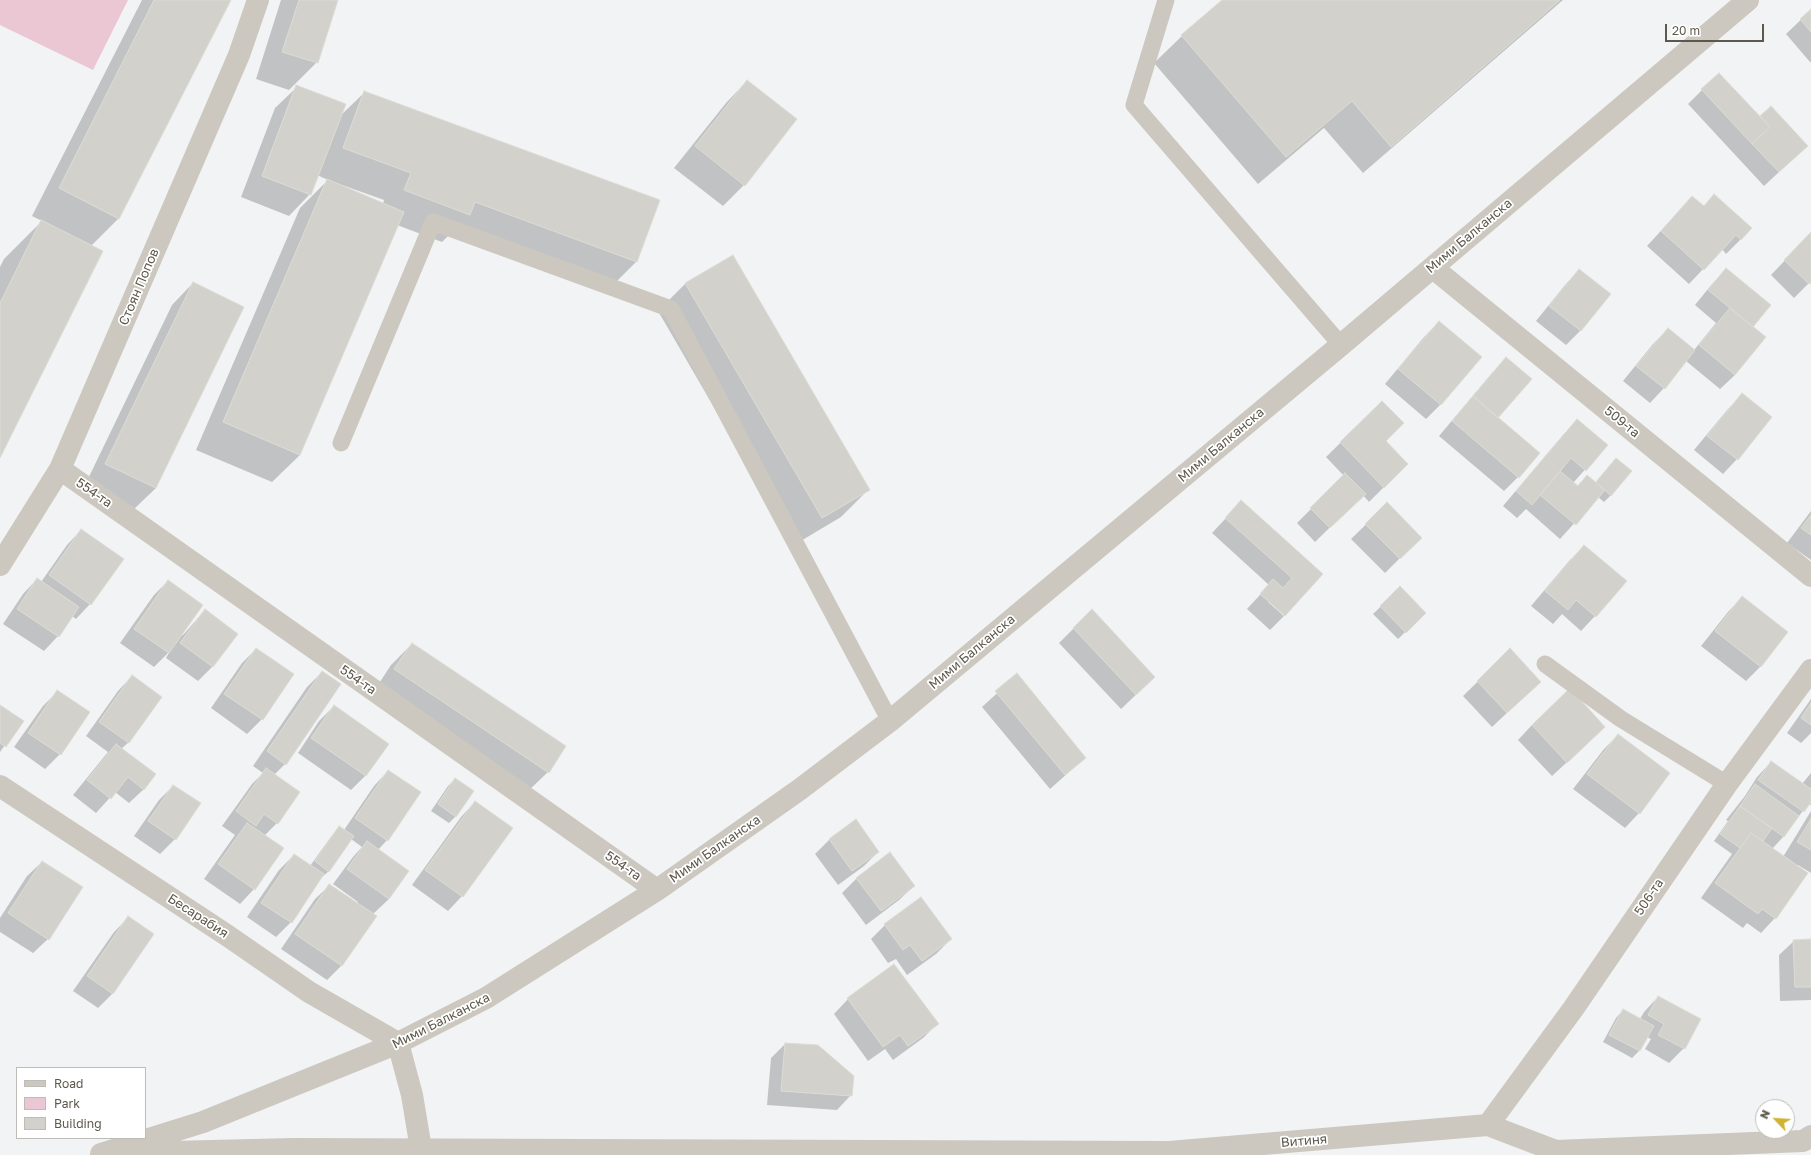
<!DOCTYPE html>
<meta charset="utf-8">
<style>
body{margin:0}
#map{position:relative;width:1811px;height:1155px;overflow:hidden;background:#f2f3f4;font-family:"Golos Text",sans-serif}
canvas{display:block}
.legend{position:absolute;left:16px;top:1067px;width:130px;height:72px;box-sizing:border-box;background:#fff;border:1px solid #bebcb7;margin:0;padding:5px 7px;list-style:none;font-size:12px;color:#5d584b}
.legend li{display:flex;align-items:center;gap:8px;height:20px}
.legend b{width:20px;border:1px solid #bebcb7}
.north{position:absolute;left:1755px;top:1099px;width:40px;height:40px;box-sizing:border-box;background:#fff;border:1px solid #bebcb7;border-radius:50%;rotate:295deg;font-size:11px;font-weight:700;line-height:16px;text-align:center;color:#5d584b}
.north::after{content:'';display:block;margin:auto;width:14px;height:18px;background:#d1b32e;clip-path:polygon(50% 0,100% 100%,50% 72%,0 100%)}
.scale{position:absolute;left:1665px;top:24px;width:99px;height:18px;box-sizing:border-box;border:2px solid #5d584b;border-top:0;padding-left:5px;font-size:12px;line-height:14px;white-space:nowrap;color:#5d584b;-webkit-text-stroke:3px #fff;paint-order:stroke}
</style>
<div id="map">
<canvas width="1811" height="1155"></canvas>
<ul class="legend">
<li><b style="height:5px;background:#ccc8bf"></b>Road</li>
<li><b style="height:11px;background:#ebc6d3"></b>Park</li>
<li><b style="height:11px;background:#d2d1cc"></b>Building</li>
</ul>
<div class="north">N</div>
<div class="scale">20 m</div>
</div>
<script>
const c = document.querySelector('canvas').getContext('2d');
c.lineJoin = 'round';
function fill(path, color) { c.fillStyle = color; c.fill(path, 'evenodd'); }
const poly = rows => new Path2D(rows.map(r => 'M' + r).join(''));
function strokePath(path, color, width, dash) { c.strokeStyle = color; c.lineWidth = width; c.lineCap = dash ? 'butt' : 'round'; c.setLineDash(dash || []); c.stroke(path); }
function write(font, color, halo, rows, align = 'center') {
  c.font = font + ' "Golos Text",sans-serif'; c.lineWidth = 3.5; c.setLineDash([]); c.textBaseline = 'middle'; c.strokeStyle = halo; c.fillStyle = color; for (const [text, x, y, turn = 0] of rows) {
    c.save(); c.translate(x, y); c.rotate((+turn || 0) * Math.PI / 180); c.textAlign = isNaN(turn) ? turn : align; if (halo) c.strokeText(text, 0, 0); c.fillText(text, 0, 0); c.restore();
  }
}
const green = poly([
 [0,0,128,0,93,70,0,25]
]);
const shadow = poly([
 [142,0,230,0,119,218,91,246,0,456,0,267,4,259,42,221,32,216],
 [281,0,337,0,317,62,289,90,256,79],
 [1223,0,1563,0,1363,173,1324,128,1258,184,1154,63,1182,36],
 [1811,10,1811,62,1810,62,1786,34],
 [747,81,744,185,723,206,674,168,726,103],
 [297,87,340,116,365,92,637,261,609,289,453,231,442,242,397,225,300,455,272,482,196,450,300,208,328,180,317,175,310,194,289,216,241,197,275,108],
 [342,185,384,200,383,204,342,186],
 [1702,90,1760,118,1771,107,1792,160,1764,186,1688,104],
 [1714,195,1741,239,1726,254,1722,249,1689,284,1647,246,1692,197,1703,207],
 [1811,233,1811,281,1794,298,1771,275],
 [733,256,868,490,841,517,794,545,658,311,685,284],
 [1726,269,1752,327,1735,375,1720,389,1686,361,1664,388,1650,403,1623,381,1653,344,1668,329,1694,350,1716,323,1695,305,1712,284],
 [1579,270,1610,295,1580,331,1566,345,1536,321,1565,285],
 [193,283,156,488,134,509,85,485,172,305],
 [1439,322,1480,357,1440,405,1426,419,1385,384,1424,337],
 [1506,358,1497,418,1518,477,1504,491,1439,436,1492,373],
 [1742,395,1771,418,1737,459,1723,474,1694,450,1728,409],
 [1382,402,1384,441,1392,479,1369,502,1363,495,1315,542,1297,523,1344,476,1326,457],
 [1577,420,1607,445,1573,483,1577,486,1587,476,1595,483,1616,459,1611,495,1604,502,1598,497,1560,539,1526,509,1517,518,1503,506,1563,435],
 [1241,502,1322,574,1268,602,1284,616,1270,630,1247,609,1269,585,1212,533],
 [1387,504,1420,538,1385,573,1351,539],
 [1811,511,1811,560,1787,543],
 [81,530,90,604,76,619,72,616,58,636,44,651,3,624,23,594,37,579,41,582,67,545],
 [1584,546,1595,616,1581,631,1562,614,1553,624,1531,606,1570,560],
 [168,581,181,634,183,635,205,610,236,634,212,667,198,681,166,658,170,651,154,667,120,643,154,595],
 [1400,588,1425,613,1398,639,1373,614],
 [1742,597,1787,632,1760,667,1746,681,1701,646,1728,612],
 [1074,628,1140,691,1121,709,1059,643],
 [412,644,548,772,526,793,374,691,391,665],
 [256,649,293,674,262,719,247,734,211,708,242,663],
 [1510,650,1540,682,1492,727,1463,696],
 [322,672,285,764,274,775,299,792,277,823,264,836,254,889,240,904,204,879,235,835,222,826,252,784,263,773,253,766,307,687],
 [1017,675,1085,758,1050,789,982,707],
 [132,676,129,742,121,749,144,789,129,803,115,792,96,813,73,795,108,752,86,736,118,691],
 [58,691,89,713,60,754,45,769,14,747,43,706],
 [1811,699,1811,733,1801,743,1787,733],
 [0,706,22,721,0,752],
 [334,706,366,775,351,790,298,753,319,721],
 [1532,725,1590,741,1552,776,1518,740],
 [1618,735,1639,813,1625,828,1573,789,1604,749],
 [1771,762,1802,784,1811,773,1811,805,1808,804,1784,836,1772,849,1783,857,1811,811,1811,873,1798,865,1775,918,1761,933,1747,923,1743,928,1701,898,1732,854,1714,841,1728,821,1726,820,1745,796,1757,777],
 [388,771,387,840,378,850,408,871,389,899,373,914,342,965,327,980,281,949,315,899,330,885,357,903,358,902,333,884,353,857,362,847,351,839,329,871,321,878,291,922,276,937,247,917,279,870,294,855,310,866,333,834,340,827,344,830,374,786],
 [455,779,456,816,449,823,431,811,448,786],
 [173,786,199,804,175,839,160,854,134,836,159,800],
 [475,802,462,896,448,911,412,885,461,817],
 [855,821,878,852,864,866,838,885,815,854,829,840],
 [42,862,48,939,33,953,0,932,0,918,27,876],
 [857,878,914,886,899,900,866,925,842,893],
 [128,918,153,934,112,994,98,1008,73,991,114,932],
 [885,925,951,939,936,954,907,975,896,959,888,963,871,939],
 [1811,940,1811,1000,1780,1001,1779,955,1794,941],
 [1658,997,1684,1048,1669,1063,1645,1049,1651,1039,1647,1037,1639,1051,1632,1058,1603,1042,1616,1018,1623,1010,1640,1019,1644,1012],
 [848,999,937,1024,923,1038,893,1060,885,1049,868,1061,834,1014],
 [785,1044,851,1095,837,1110,767,1105,771,1058]
]);
const building = poly([
 [154,0,231,0,119,219,59,188,154,0],
 [299,0,338,0,318,63,282,52,299,0],
 [1222,0,1560,0,1391,147,1352,101,1286,157,1181,35,1222,0],
 [1811,9,1811,32,1800,19,1811,9],
 [1719,73,1770,127,1752,144,1701,89,1719,73],
 [747,80,797,119,745,186,695,146,747,80],
 [296,85,346,104,311,195,262,176,296,85],
 [364,91,660,200,637,262,475,202,470,215,404,190,411,173,343,148,364,91],
 [1771,106,1808,146,1779,172,1752,144,1770,127,1760,116,1771,106],
 [327,179,404,212,300,455,223,422,327,179],
 [1714,194,1752,228,1741,240,1736,235,1704,270,1661,231,1692,196,1704,206,1714,194],
 [41,220,103,251,0,458,0,303,41,220],
 [1811,232,1811,283,1809,284,1784,260,1811,232],
 [733,255,870,490,822,518,685,283,733,255],
 [1726,268,1771,305,1753,327,1708,290,1726,268],
 [1579,269,1611,294,1581,331,1549,306,1579,269],
 [193,282,244,307,156,488,105,464,193,282],
 [1730,308,1766,337,1735,375,1699,345,1730,308],
 [1439,321,1482,357,1441,405,1398,369,1439,321],
 [1668,328,1695,350,1665,389,1636,366,1668,328],
 [1506,357,1532,379,1498,418,1473,396,1506,357],
 [1742,393,1772,417,1738,460,1707,436,1742,393],
 [1473,396,1540,453,1519,478,1452,421,1473,396],
 [1382,401,1404,423,1386,441,1408,464,1384,488,1340,442,1382,401],
 [1577,419,1608,445,1586,471,1571,458,1532,505,1516,491,1577,419],
 [1616,458,1632,471,1611,496,1596,482,1616,458],
 [1560,471,1578,486,1587,475,1605,490,1576,525,1540,495,1560,471],
 [1345,473,1366,494,1330,528,1310,508,1345,473],
 [1241,500,1323,574,1285,616,1260,594,1273,579,1283,588,1292,578,1225,518,1241,500],
 [1387,502,1422,538,1400,559,1365,524,1387,502],
 [1811,515,1811,535,1801,528,1811,515],
 [81,529,124,559,91,605,49,575,81,529],
 [1584,545,1627,581,1596,617,1576,600,1568,610,1545,591,1584,545],
 [37,578,79,607,59,637,17,609,37,578],
 [168,580,203,605,169,653,134,629,168,580],
 [1400,586,1426,613,1406,633,1380,606,1400,586],
 [1742,596,1788,632,1761,667,1715,631,1742,596],
 [205,609,238,634,213,667,180,643,205,609],
 [1092,609,1155,677,1136,695,1073,628,1092,609],
 [412,643,566,746,549,773,394,669,412,643],
 [256,648,294,674,263,720,224,694,256,648],
 [1510,648,1541,682,1507,713,1477,681,1510,648],
 [322,671,341,684,286,765,267,751,322,671],
 [1017,673,1086,758,1065,775,995,691,1017,673],
 [132,675,162,697,129,743,99,722,132,675],
 [1570,688,1605,727,1567,763,1532,725,1570,688],
 [57,690,90,712,61,755,28,733,57,690],
 [1811,703,1811,725,1801,718,1811,703],
 [0,705,24,721,6,747,0,743,0,705],
 [334,705,389,744,366,776,311,738,334,705],
 [1618,734,1670,773,1640,814,1587,774,1618,734],
 [116,744,156,774,144,790,128,777,111,799,87,780,116,744],
 [1771,761,1811,789,1811,802,1804,812,1758,780,1771,761],
 [266,768,300,792,278,824,264,814,256,826,236,811,266,768],
 [388,770,421,792,388,841,355,818,388,770],
 [455,778,474,791,456,817,438,804,455,778],
 [1755,784,1799,816,1784,837,1740,806,1755,784],
 [173,785,201,803,176,840,148,821,173,785],
 [475,801,513,828,463,897,425,870,475,801],
 [1740,806,1772,828,1763,841,1751,833,1740,848,1720,834,1740,806],
 [856,819,879,852,852,871,829,839,856,819],
 [1811,819,1811,850,1797,842,1811,819],
 [247,823,284,848,255,890,218,864,247,823],
 [339,826,354,836,329,872,315,861,339,826],
 [1751,833,1808,873,1776,919,1762,909,1758,914,1715,883,1751,833],
 [367,841,409,871,389,899,347,869,367,841],
 [890,852,915,886,881,911,856,878,890,852],
 [294,854,324,874,292,923,261,903,294,854],
 [42,861,83,887,49,940,8,913,42,861],
 [329,884,377,916,342,966,295,934,329,884],
 [921,897,952,939,922,961,910,945,903,950,884,924,921,897],
 [128,916,154,934,113,994,87,976,128,916],
 [1811,939,1811,987,1795,987,1793,940,1811,939],
 [894,964,939,1024,908,1046,900,1035,883,1047,847,998,894,964],
 [1658,996,1701,1019,1685,1049,1658,1035,1664,1024,1648,1015,1658,996],
 [1623,1009,1654,1026,1640,1051,1609,1035,1623,1009],
 [785,1043,818,1045,854,1076,852,1096,781,1091,785,1043]
]);
const lane = poly([
 [1166,0,1134,105,1341,345],
 [341,443,433,222,671,309,890,721],
 [1545,664,1621,719,1727,784]
]);
const street = poly([
 [1433,268,1811,576],
 [60,469,657,890],
 [0,565,60,469,239,55,258,0],
 [0,786,228,936,309,992,398,1043],
 [398,1043,412,1095,421,1149],
 [1488,1125,1573,1009,1727,784,1811,670],
 [129,1153,293,1149,1169,1152,1488,1125,1556,1151,1803,1141,1811,1136],
 [101,1154,203,1122,398,1043,486,998,657,890,799,790,890,721,1341,345,1748,0]
]);
const streetNames = [
 ["Мими Балканска",1469,236,-40],
 ["Стоян Попов",139,287,-67],
 ["509-та",1622,422,39],
 ["Мими Балканска",1221,445,-40],
 ["554-та",94,493,35],
 ["Мими Балканска",972,652,-40],
 ["554-та",358,680,35],
 ["Мими Балканска",715,849,-35],
 ["554-та",623,866,35],
 ["506-та",1649,897,-56],
 ["Бесарабия",198,916,33],
 ["Мими Балканска",441,1021,-27],
 ["Витиня",1304,1141,-5]
];
fill(green, '#ebc6d3');
fill(shadow, '#0003');
fill(building, '#d2d1cc');
strokePath(building, '#dcdcd6', 1);
strokePath(lane, '#ccc8bf', 17);
strokePath(street, '#ccc8bf', 22);
write('13px', '#5d584b', '#fff', streetNames);
</script>
